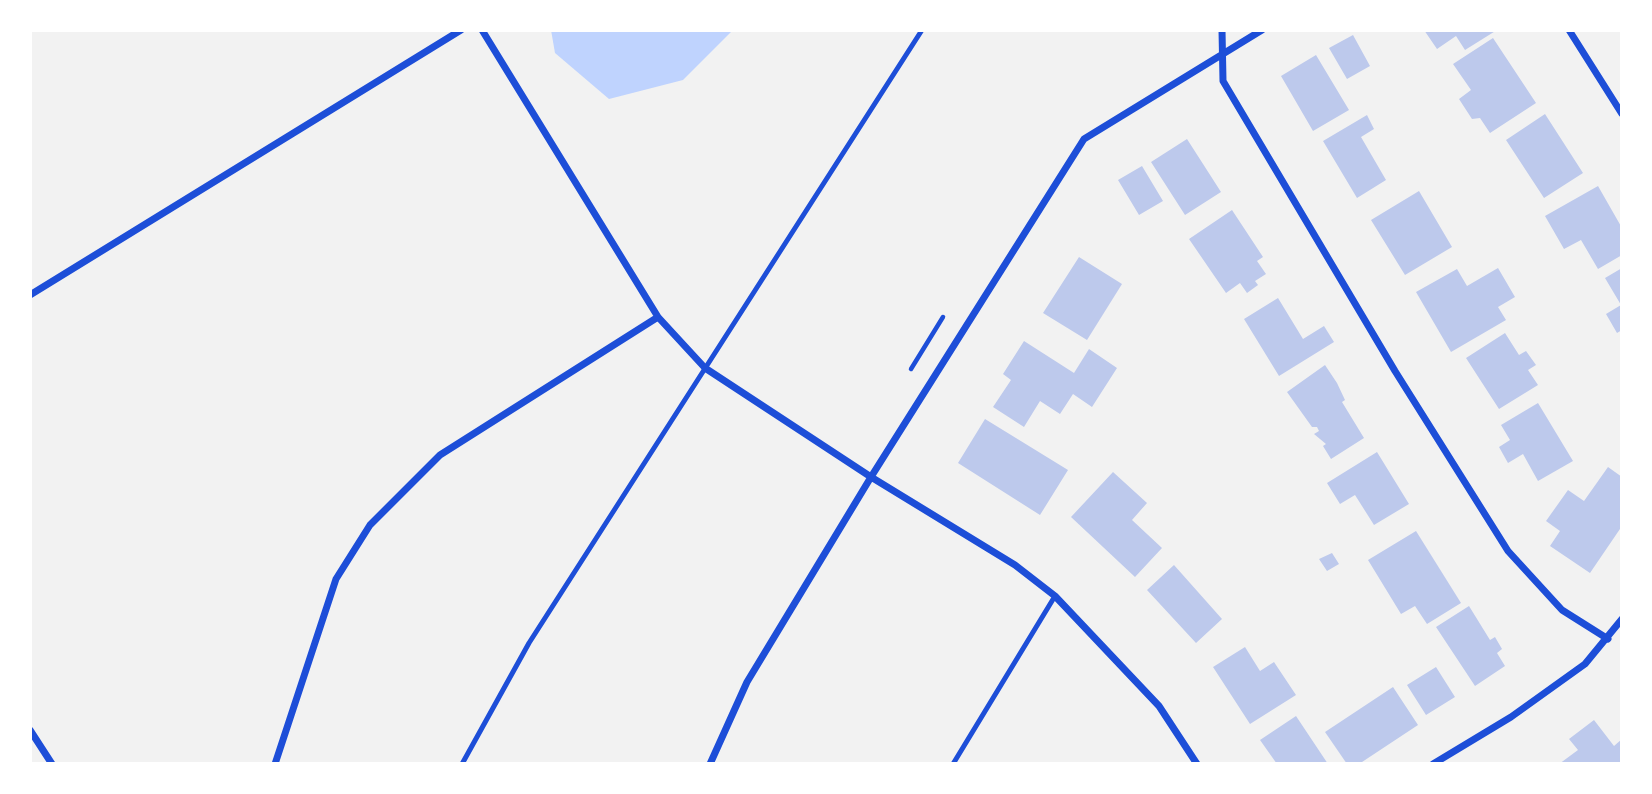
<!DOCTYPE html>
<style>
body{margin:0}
#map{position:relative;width:1652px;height:794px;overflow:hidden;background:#f2f2f2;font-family:Karla,sans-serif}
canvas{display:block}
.frame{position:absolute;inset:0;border:32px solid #fff;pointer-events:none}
</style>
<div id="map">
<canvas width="1652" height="794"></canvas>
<div class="frame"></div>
</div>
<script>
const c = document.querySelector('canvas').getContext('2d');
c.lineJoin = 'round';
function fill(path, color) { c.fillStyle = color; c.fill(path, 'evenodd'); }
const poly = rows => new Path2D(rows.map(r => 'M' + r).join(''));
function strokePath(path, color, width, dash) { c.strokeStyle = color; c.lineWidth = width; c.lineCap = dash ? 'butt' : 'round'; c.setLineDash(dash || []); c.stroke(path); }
const water = poly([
 [551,30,733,30,683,80,609,99,555,53]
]);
const building = poly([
 [1424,30,1497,30,1465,50,1456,36,1437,49],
 [1353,35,1370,66,1347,79,1329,48],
 [1493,38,1536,103,1490,133,1480,118,1472,119,1459,99,1471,90,1453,64],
 [1316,55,1349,110,1313,131,1281,76],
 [1545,114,1583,173,1544,198,1506,140],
 [1367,115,1374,129,1361,137,1386,180,1357,198,1323,141],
 [1187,139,1221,192,1185,215,1151,162],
 [1142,166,1163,201,1139,215,1118,180],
 [1598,186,1622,228,1622,255,1598,269,1581,240,1564,249,1545,216],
 [1419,191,1452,247,1405,275,1371,220],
 [1232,210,1263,257,1257,261,1266,274,1255,281,1258,285,1247,293,1240,283,1226,293,1189,239],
 [1079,257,1122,284,1087,340,1043,313],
 [1498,268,1515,297,1498,307,1506,320,1451,352,1416,292,1457,269,1467,286],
 [1622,268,1622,330,1617,333,1606,314,1621,305,1605,278],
 [1278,298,1303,339,1324,326,1334,342,1279,376,1244,319],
 [1505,333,1519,355,1526,351,1536,365,1528,370,1538,385,1499,409,1466,358],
 [1024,341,1074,373,1089,349,1117,368,1092,407,1073,394,1060,414,1040,401,1024,427,993,407,1011,380,1003,374],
 [1325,365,1337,383,1345,400,1342,402,1364,438,1331,459,1323,446,1326,444,1314,434,1319,431,1317,427,1312,427,1287,392],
 [1538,403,1573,461,1538,481,1523,454,1508,463,1499,447,1510,440,1501,425],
 [985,419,1068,470,1040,515,958,463],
 [1377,452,1409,504,1374,525,1355,495,1340,504,1327,483],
 [1608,467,1622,477,1622,526,1590,573,1550,546,1560,531,1546,521,1568,490,1584,501],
 [1113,472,1147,503,1132,520,1162,548,1135,577,1071,517],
 [1416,531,1461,603,1427,624,1415,606,1401,614,1368,560],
 [1332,553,1339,564,1327,571,1319,559],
 [1174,565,1222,619,1196,643,1147,590],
 [1469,606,1490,640,1495,637,1502,649,1497,653,1505,666,1475,686,1436,627],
 [1245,647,1260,671,1274,662,1296,695,1250,724,1213,667],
 [1436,667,1455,697,1426,715,1407,685],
 [1393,687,1418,725,1359,764,1347,764,1325,732],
 [1296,716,1328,764,1277,764,1260,740],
 [1594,720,1614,746,1622,739,1622,764,1559,764,1578,750,1569,739]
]);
const path = poly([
 [911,369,943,317]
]);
const service = poly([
 [462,764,529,643,922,30],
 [953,764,1055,596]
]);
const minor = poly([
 [482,30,658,317,705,368,871,477,1015,565,1055,596,1159,706,1197,764],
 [1222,30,1223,81,1395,371,1508,551,1562,610,1608,639],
 [1569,30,1622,114],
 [30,295,461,30],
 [30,730,52,764],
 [275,764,336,579,370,525,440,455,658,317],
 [710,764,747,682,871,477,1084,139,1262,30],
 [1433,764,1511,717,1585,664,1622,619]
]);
fill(water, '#bfd3fe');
fill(building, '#bdc9ec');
strokePath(path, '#1d4ed8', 4.5);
strokePath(service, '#1d4ed8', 5);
strokePath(minor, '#1d4ed8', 7);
</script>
